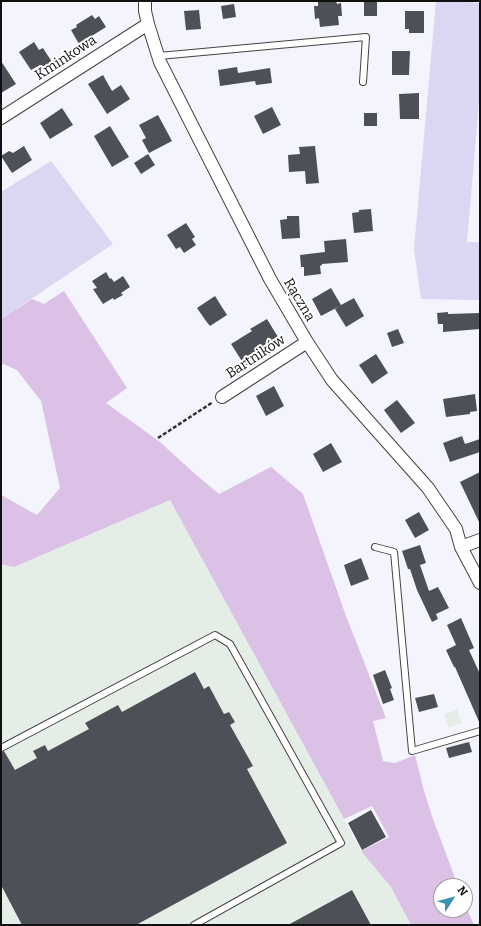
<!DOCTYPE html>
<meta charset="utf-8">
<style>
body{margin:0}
#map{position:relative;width:481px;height:926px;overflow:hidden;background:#f4f4fd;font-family:Bitter,serif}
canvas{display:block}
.frame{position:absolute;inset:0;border:2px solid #101010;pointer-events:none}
.north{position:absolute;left:433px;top:878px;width:40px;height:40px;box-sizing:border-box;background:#fff;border:1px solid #9f9f9f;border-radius:50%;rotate:54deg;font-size:11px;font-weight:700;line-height:16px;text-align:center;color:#101010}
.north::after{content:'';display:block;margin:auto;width:14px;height:18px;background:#3895af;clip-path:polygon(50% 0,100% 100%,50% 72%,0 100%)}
</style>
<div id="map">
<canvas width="481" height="926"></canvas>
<div class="frame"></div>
<div class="north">N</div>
</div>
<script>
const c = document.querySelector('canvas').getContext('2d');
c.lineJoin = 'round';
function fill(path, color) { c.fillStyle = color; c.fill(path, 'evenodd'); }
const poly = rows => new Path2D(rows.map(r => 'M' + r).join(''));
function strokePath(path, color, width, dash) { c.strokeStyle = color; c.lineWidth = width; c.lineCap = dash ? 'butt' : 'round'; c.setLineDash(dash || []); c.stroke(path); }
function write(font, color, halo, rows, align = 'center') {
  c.font = font + ' Bitter,serif'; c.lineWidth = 4; c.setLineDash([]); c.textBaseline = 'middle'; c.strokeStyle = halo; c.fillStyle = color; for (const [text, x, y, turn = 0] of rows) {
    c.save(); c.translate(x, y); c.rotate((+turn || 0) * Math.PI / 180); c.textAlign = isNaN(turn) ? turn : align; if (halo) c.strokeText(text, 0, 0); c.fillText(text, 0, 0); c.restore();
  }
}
const industrial = poly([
 [170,500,361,851,391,887,411,925,1,925,1,564,14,567],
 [457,709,462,723,449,728,444,714]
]);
const farmland = poly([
 [436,1,451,1,480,3,480,91,467,242,480,242,480,300,421,299,414,249],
 [51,161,113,244,1,319,1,192]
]);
const green = poly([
 [64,291,127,388,106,403,160,442,194,473,219,494,271,467,303,494,346,616,386,718,373,721,383,761,395,763,415,755,424,791,433,819,458,886,441,886,441,910,465,910,465,904,474,925,411,925,391,887,361,851,389,837,372,806,344,819,170,500,14,567,1,564,1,495,37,515,60,488,41,401,17,370,1,363,1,319,32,299,44,304]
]);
const building = poly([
 [318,1,336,1,337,4,341,3,342,16,338,16,339,25,320,27,319,18,315,19,314,6,318,6],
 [364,1,377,1,377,16,364,16],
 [234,4,236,17,223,19,221,6],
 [199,10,201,29,186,30,184,11],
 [405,11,424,11,424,33,409,33,409,29,405,29],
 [92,15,95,19,99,16,106,27,79,44,71,30,77,27,76,25],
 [34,42,39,50,43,48,52,62,42,69,40,65,31,70,19,52],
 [392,51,410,51,409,75,392,75],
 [1,61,16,84,1,93],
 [237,67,238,73,270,68,272,83,256,85,255,81,220,86,218,70],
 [103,75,112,91,121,85,130,99,107,114,88,84],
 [419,93,419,119,400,119,399,94],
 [272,107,281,125,263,134,254,116],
 [62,108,73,125,50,139,40,123],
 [364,113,377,113,377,126,364,126],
 [158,115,172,141,149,153,142,140,146,138,139,125],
 [110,126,129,157,112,167,94,136],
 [24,146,32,160,12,173,1,156,9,151,13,153],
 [315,146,319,183,306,184,305,171,289,172,288,155,300,154,299,147],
 [148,154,155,165,141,174,134,163],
 [371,209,373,231,354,233,352,213,359,212,359,210],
 [287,216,299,216,300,238,282,239,280,220,287,219],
 [186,223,195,237,192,239,196,245,184,253,180,247,176,249,167,235],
 [346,239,348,262,322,264,322,265,320,266,321,274,304,276,304,267,301,267,300,255,325,252,324,241],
 [106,272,110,279,111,278,114,282,123,276,130,287,121,293,123,295,114,300,113,298,103,304,93,289,97,288,92,281],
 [331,288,341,305,354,298,364,316,346,327,335,309,340,306,321,316,312,299],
 [215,296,227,315,210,326,206,321,197,308],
 [448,312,448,314,480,313,480,329,443,332,443,324,438,324,437,313],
 [267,319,278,337,256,351,260,357,245,366,231,344,252,331,250,329],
 [398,329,404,343,392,347,387,333],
 [376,354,388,373,372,384,359,365],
 [274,386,284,406,266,416,256,396],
 [475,394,477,411,470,412,470,414,446,417,443,399],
 [397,400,415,423,401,433,384,410],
 [462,436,465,444,480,439,480,452,450,462,443,443],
 [331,443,342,462,323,472,313,454],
 [480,472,480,524,460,482],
 [419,512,429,530,415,538,405,520],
 [420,545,426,563,420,565,429,591,438,587,449,608,436,614,438,619,432,622,417,590,410,569,408,569,402,551],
 [361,558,369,579,351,586,344,565],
 [461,618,474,648,469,650,480,674,480,724,455,667,454,667,446,650,456,645,447,625],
 [385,670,392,688,390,689,394,700,383,704,373,675],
 [195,672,204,689,209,686,224,714,229,712,235,722,230,725,253,766,247,769,287,843,136,925,22,925,1,885,1,752,4,751,15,770,37,758,33,751,45,745,48,751,89,729,85,723,118,705,122,712],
 [434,694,438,707,419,712,415,698],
 [469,742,472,752,449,758,446,748],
 [371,810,386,837,362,850,348,823],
 [352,890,371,925,288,925]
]);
const path = poly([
 [158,438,213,402]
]);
const lane = poly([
 [159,56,366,37,363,82],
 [375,547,394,552,412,751,480,731],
 [1,748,215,635,230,644,341,843,194,925]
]);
const street = poly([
 [145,1,145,11,148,24,160,62,270,279,307,342,332,380,428,488,456,529,461,547,480,583],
 [1,118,148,24],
 [222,397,307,342],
 [461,547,480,540]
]);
const streetNames = [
 ["Kminkowa",66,58,-33],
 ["Rączna",299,300,59],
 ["Bartników",256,357,-33]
];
fill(industrial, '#e5ede7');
fill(farmland, '#dbd6f1');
fill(green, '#dbc1e5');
fill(building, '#4d5157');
strokePath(lane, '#434343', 8);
strokePath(street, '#434343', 14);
strokePath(path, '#323232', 2.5, [4, 2]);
strokePath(lane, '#fff', 6);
strokePath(street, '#fff', 12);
write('14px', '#101010', '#fff', streetNames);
</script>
